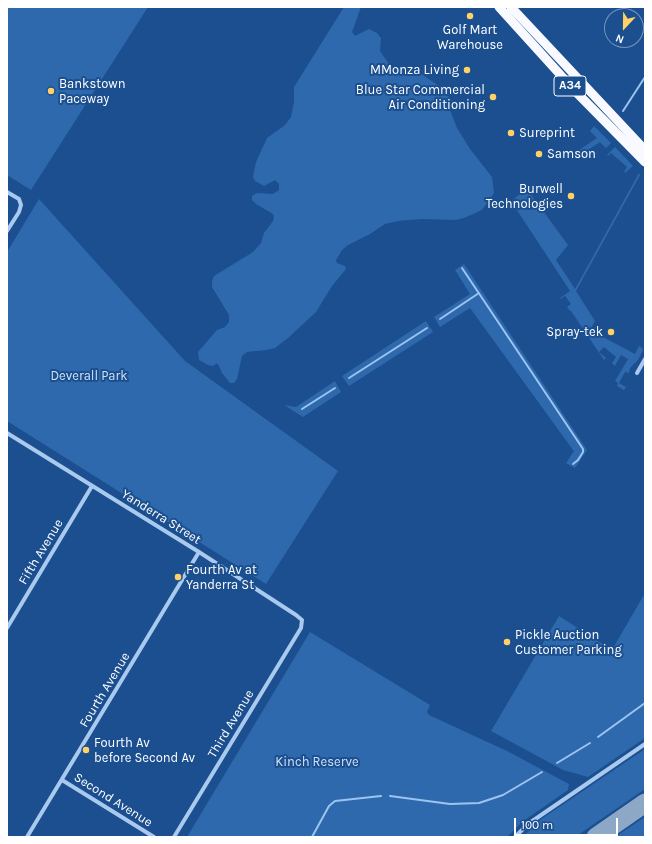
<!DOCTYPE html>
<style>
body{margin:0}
#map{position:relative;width:652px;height:844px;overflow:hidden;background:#1b4f8f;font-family:Karla,sans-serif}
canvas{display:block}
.frame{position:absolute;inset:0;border:8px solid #fff;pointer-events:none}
.north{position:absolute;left:604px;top:8px;width:40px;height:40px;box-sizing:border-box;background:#1b4f8f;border:1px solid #7695bc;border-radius:50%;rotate:202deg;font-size:11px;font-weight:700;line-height:16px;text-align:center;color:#fff}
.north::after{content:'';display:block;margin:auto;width:14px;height:18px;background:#ffd166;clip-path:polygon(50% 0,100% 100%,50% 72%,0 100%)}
.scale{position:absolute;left:514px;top:818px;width:104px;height:18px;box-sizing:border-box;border:2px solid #fff;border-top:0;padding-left:5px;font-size:12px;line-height:14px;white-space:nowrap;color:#fff;-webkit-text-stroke:3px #1b4f8f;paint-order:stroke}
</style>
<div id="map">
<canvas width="652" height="844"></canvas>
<div class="frame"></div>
<div class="north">N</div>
<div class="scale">100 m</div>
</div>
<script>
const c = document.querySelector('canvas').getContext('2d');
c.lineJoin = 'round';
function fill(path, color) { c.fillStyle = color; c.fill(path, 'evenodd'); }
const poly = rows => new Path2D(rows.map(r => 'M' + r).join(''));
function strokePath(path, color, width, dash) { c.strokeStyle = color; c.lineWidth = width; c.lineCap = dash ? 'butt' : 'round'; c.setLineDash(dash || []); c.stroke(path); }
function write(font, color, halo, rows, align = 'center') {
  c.font = font + ' Karla,sans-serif'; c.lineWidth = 4; c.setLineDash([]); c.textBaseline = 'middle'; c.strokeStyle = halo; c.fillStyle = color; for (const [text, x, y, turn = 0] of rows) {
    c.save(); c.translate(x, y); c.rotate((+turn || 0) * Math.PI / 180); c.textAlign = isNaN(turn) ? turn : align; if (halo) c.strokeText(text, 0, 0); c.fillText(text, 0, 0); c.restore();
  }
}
const green = poly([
 [7,7,148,7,31,190,7,175],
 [344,7,361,7,352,32,355,36,369,29,377,33,381,38,380,51,389,64,402,71,420,73,442,88,452,101,450,110,457,128,470,149,492,177,494,193,482,210,464,218,456,220,422,219,398,221,385,224,370,234,348,245,342,250,336,260,337,263,345,266,346,269,332,286,316,312,288,338,275,348,267,350,247,352,242,356,237,379,234,383,230,383,222,373,219,366,217,363,213,366,208,365,199,360,198,352,217,330,225,327,229,322,229,315,212,287,212,281,214,276,253,252,261,243,264,233,273,221,274,217,273,214,256,204,252,200,252,196,257,193,273,194,279,190,279,184,275,180,264,186,255,181,253,177,256,162,267,138,285,125,291,117,294,102,294,87],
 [594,126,611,143,606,148,600,142,579,156,576,152,597,138,590,131],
 [615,147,633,166,625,173,624,172,627,167,611,153,608,156,607,155],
 [639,173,640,175,576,291,595,321,590,330,635,354,639,346,642,348,643,350,638,360,630,368,629,373,625,372,619,383,626,387,624,390,617,386,618,383,615,381,628,359,621,355,615,366,612,363,616,357,604,347,599,352,606,358,604,360,571,311,570,311,567,307,571,304,565,296,560,299,560,298,570,291,511,201,527,189,568,245,556,260,575,289],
 [39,199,185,361,338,471,266,584,7,421,7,252],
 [464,264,587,450,575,468,566,463,574,451,573,450,470,308,440,327,434,317,470,294,455,270],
 [426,321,433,332,349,386,342,376],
 [335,381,341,392,303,417,284,405,296,407],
 [645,593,645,738,588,777,563,770,491,731,559,616,612,650],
 [310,632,430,705,427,712,429,715,507,751,569,784,568,790,522,822,507,837,187,837],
 [645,749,645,789,575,837,523,837,540,820],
 [645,817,645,837,615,837]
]);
const stream = poly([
 [623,111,645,77],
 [462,268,583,449,583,452,578,460,573,464],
 [440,319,479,293],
 [349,378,427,328],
 [302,409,335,388],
 [598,737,645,703],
 [557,763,590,743],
 [390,796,450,804,479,803,503,795,542,772],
 [312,837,329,806,335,801,381,796]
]);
const taxiway = poly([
 [596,837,645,803]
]);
const minor = poly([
 [7,192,19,199,21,205,19,212,7,231],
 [637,373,645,359],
 [7,433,199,552,296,615,302,620,301,628,174,837],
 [7,628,92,486],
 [62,780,154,837],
 [27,837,199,552],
 [515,837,528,824,645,744]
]);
const trunk = poly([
 [499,7,576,92,645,162],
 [511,7,645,150]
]);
const markers = [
 [470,16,4,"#ffd166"],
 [467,70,4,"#ffd166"],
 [51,91,4,"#ffd166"],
 [493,97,4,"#ffd166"],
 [511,133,4,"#ffd166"],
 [539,154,4,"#ffd166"],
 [571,196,4,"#ffd166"],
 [611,332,4,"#ffd166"],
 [178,577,4,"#ffd166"],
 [507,642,4,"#ffd166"],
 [86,750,4,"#ffd166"]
];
const shields = [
 [570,86,32]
];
const shieldNames = [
 ["A34",570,86]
];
const poiNames = [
 ["Golf Mart",470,30,"center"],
 ["Warehouse",470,45,"center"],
 ["MMonza Living",459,70,"right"],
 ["Bankstown",59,84],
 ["Paceway",59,99],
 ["Blue Star Commercial",485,90,"right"],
 ["Air Conditioning",485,105,"right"],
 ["Sureprint",519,133],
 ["Samson",547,154],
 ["Burwell",563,189,"right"],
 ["Technologies",563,204,"right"],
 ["Spray-tek",603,332,"right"],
 ["Fourth Av at",186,570],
 ["Yanderra St",186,585],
 ["Pickle Auction",515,635],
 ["Customer Parking",515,650],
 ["Fourth Av",94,743],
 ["before Second Av",94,758]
];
const parkNames = [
 ["Deverall Park",89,376],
 ["Kinch Reserve",317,762]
];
const streetNames = [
 ["Yanderra Street",161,517,32],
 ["Fifth Avenue",41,552,-59],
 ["Fourth Avenue",105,690,-59],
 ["Third Avenue",231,724,-59],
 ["Second Avenue",113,800,32]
];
fill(green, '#2e69ad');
strokePath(stream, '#9cc4f0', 2);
strokePath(taxiway, '#8da7c7', 19);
strokePath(minor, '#a9c9ee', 4);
strokePath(trunk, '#f8faff', 9);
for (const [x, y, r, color] of markers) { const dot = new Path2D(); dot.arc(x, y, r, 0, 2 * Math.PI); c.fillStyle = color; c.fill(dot); strokePath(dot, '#1b4f8f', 1.5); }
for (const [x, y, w] of shields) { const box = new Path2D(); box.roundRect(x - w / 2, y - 10, w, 20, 3); c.fillStyle = '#1b4f8f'; c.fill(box); strokePath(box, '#fff', 1); }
write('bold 12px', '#fff', null, shieldNames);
write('13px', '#fff', '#1b4f8f', poiNames, 'left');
write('13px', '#cfe3fa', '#1b4f8f', parkNames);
write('13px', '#fff', '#1b4f8f', streetNames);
</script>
